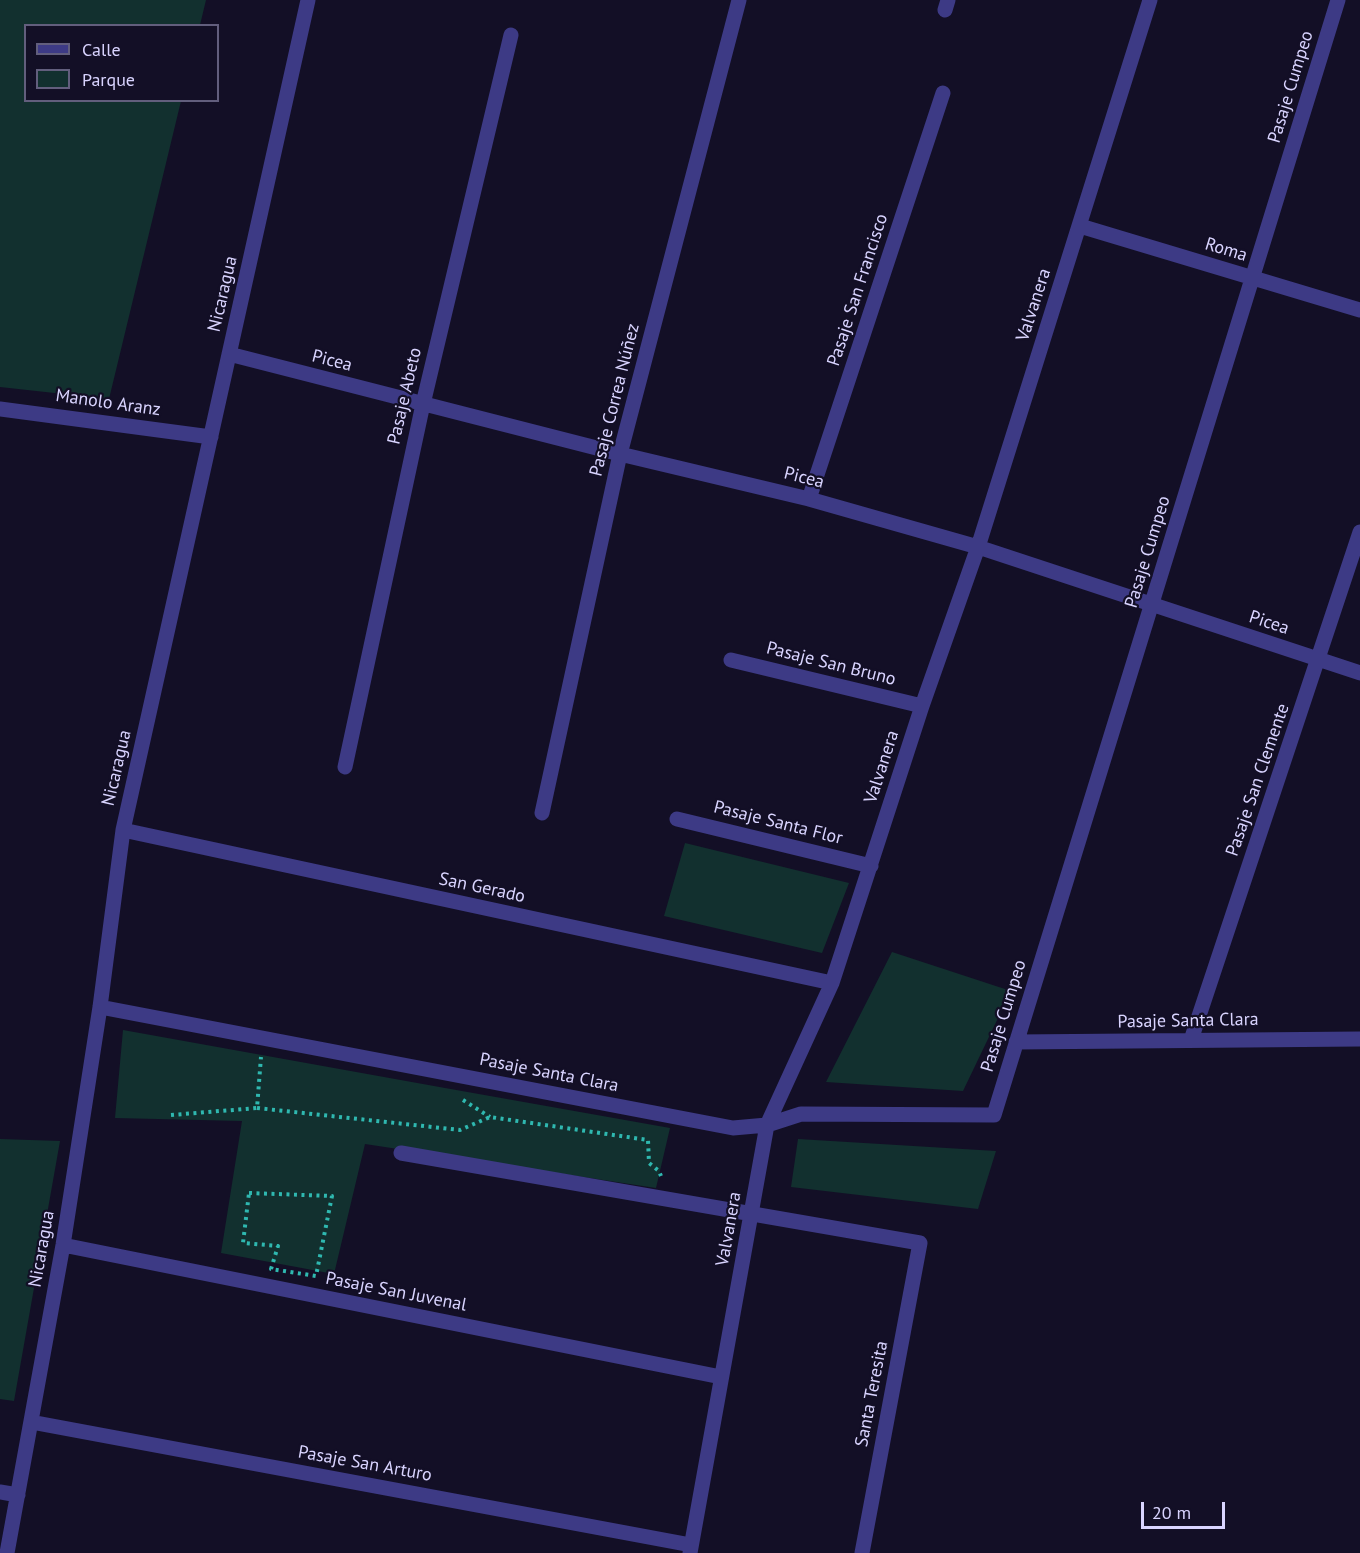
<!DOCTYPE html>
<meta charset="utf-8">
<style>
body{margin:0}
#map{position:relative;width:1360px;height:1553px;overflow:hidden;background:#130f26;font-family:"PT Sans",sans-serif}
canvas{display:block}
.legend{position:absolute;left:24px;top:24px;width:195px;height:78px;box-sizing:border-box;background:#130f26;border:2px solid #625e7d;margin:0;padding:8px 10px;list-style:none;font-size:18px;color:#d9d4ff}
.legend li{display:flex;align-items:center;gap:12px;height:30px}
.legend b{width:30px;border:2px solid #625e7d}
.scale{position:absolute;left:1141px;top:1502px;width:84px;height:27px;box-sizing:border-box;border:3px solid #d9d4ff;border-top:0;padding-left:8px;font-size:18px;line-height:21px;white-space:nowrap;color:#d9d4ff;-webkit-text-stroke:4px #130f26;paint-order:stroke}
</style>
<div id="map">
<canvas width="1360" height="1553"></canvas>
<ul class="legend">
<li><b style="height:8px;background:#3d3a85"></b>Calle</li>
<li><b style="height:16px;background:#12302f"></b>Parque</li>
</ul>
<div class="scale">20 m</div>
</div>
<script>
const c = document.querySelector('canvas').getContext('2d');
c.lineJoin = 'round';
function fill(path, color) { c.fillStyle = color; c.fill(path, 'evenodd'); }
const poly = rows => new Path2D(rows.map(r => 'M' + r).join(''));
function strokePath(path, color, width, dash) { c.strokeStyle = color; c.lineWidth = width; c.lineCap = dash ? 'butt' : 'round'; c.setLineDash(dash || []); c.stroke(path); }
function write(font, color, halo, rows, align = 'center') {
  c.font = font + ' "PT Sans",sans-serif'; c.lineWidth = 4.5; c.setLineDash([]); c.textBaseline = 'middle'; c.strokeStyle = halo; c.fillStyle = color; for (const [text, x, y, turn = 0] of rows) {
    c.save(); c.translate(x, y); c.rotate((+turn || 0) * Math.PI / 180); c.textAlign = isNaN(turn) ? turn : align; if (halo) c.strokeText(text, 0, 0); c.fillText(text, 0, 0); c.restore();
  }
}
const green = poly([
 [0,0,206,0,200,25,26,26,26,100,181,101,109,399,0,387],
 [685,843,849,883,822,953,664,916],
 [892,952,1011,991,963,1091,826,1082],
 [123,1030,445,1088,670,1128,656,1188,365,1144,334,1274,221,1253,242,1121,115,1118],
 [0,1139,60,1141,14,1401,0,1399],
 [798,1139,996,1151,978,1209,791,1187]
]);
const path = poly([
 [463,1100,490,1117],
 [257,1108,460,1130,490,1117,648,1140,649,1163,659,1171,661,1176],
 [171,1115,257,1108,261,1057],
 [249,1193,332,1196,316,1276,271,1269,278,1246,243,1243,249,1193]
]);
const minor = poly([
 [945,10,948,0],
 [1080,226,1360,310],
 [229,354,620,454,809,499,978,547,1360,673],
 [0,409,211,437],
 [809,499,943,93],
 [731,660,922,706],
 [345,767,423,404,511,35],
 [542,813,620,454,739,0],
 [677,819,871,866],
 [123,830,832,983],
 [100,1007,733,1128,767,1125,801,1114,994,1115,1338,0],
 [1191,1040,1360,532],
 [1016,1042,1360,1039],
 [401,1153,920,1243,862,1553],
 [63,1245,721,1377],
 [31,1422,691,1545],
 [0,1492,18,1495],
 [7,1553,63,1245,100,1007,123,830,308,0],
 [690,1553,767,1125,832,983,922,706,978,547,1150,0]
]);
const streetNames = [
 ["Pasaje Cumpeo",1291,87,-73],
 ["Roma",1226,250,17],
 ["Pasaje San Francisco",858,290,-72],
 ["Nicaragua",223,294,-77],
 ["Valvanera",1034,305,-72],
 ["Picea",332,361,14],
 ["Pasaje Abeto",405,396,-77],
 ["Pasaje Correa Núñez",615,400,-76],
 ["Manolo Aranz",108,403,8],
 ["Picea",804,478,14],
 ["Pasaje Cumpeo",1148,552,-73],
 ["Picea",1269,623,18],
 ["Pasaje San Bruno",831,664,14],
 ["Valvanera",882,767,-72],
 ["Nicaragua",117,768,-77],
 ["Pasaje San Clemente",1258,780,-71],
 ["Pasaje Santa Flor",778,823,14],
 ["San Gerado",482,888,12],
 ["Pasaje Cumpeo",1004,1016,-73],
 ["Pasaje Santa Clara",1188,1021,-1],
 ["Pasaje Santa Clara",549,1073,11],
 ["Valvanera",729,1229,-80],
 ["Nicaragua",42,1249,-80],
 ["Pasaje San Juvenal",396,1292,11],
 ["Santa Teresita",872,1394,-79],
 ["Pasaje San Arturo",365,1464,10]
];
fill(green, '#12302f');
strokePath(path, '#2fb8b0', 4, [3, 4.5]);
strokePath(minor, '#3d3a85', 15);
write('18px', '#d9d4ff', '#130f26', streetNames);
</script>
